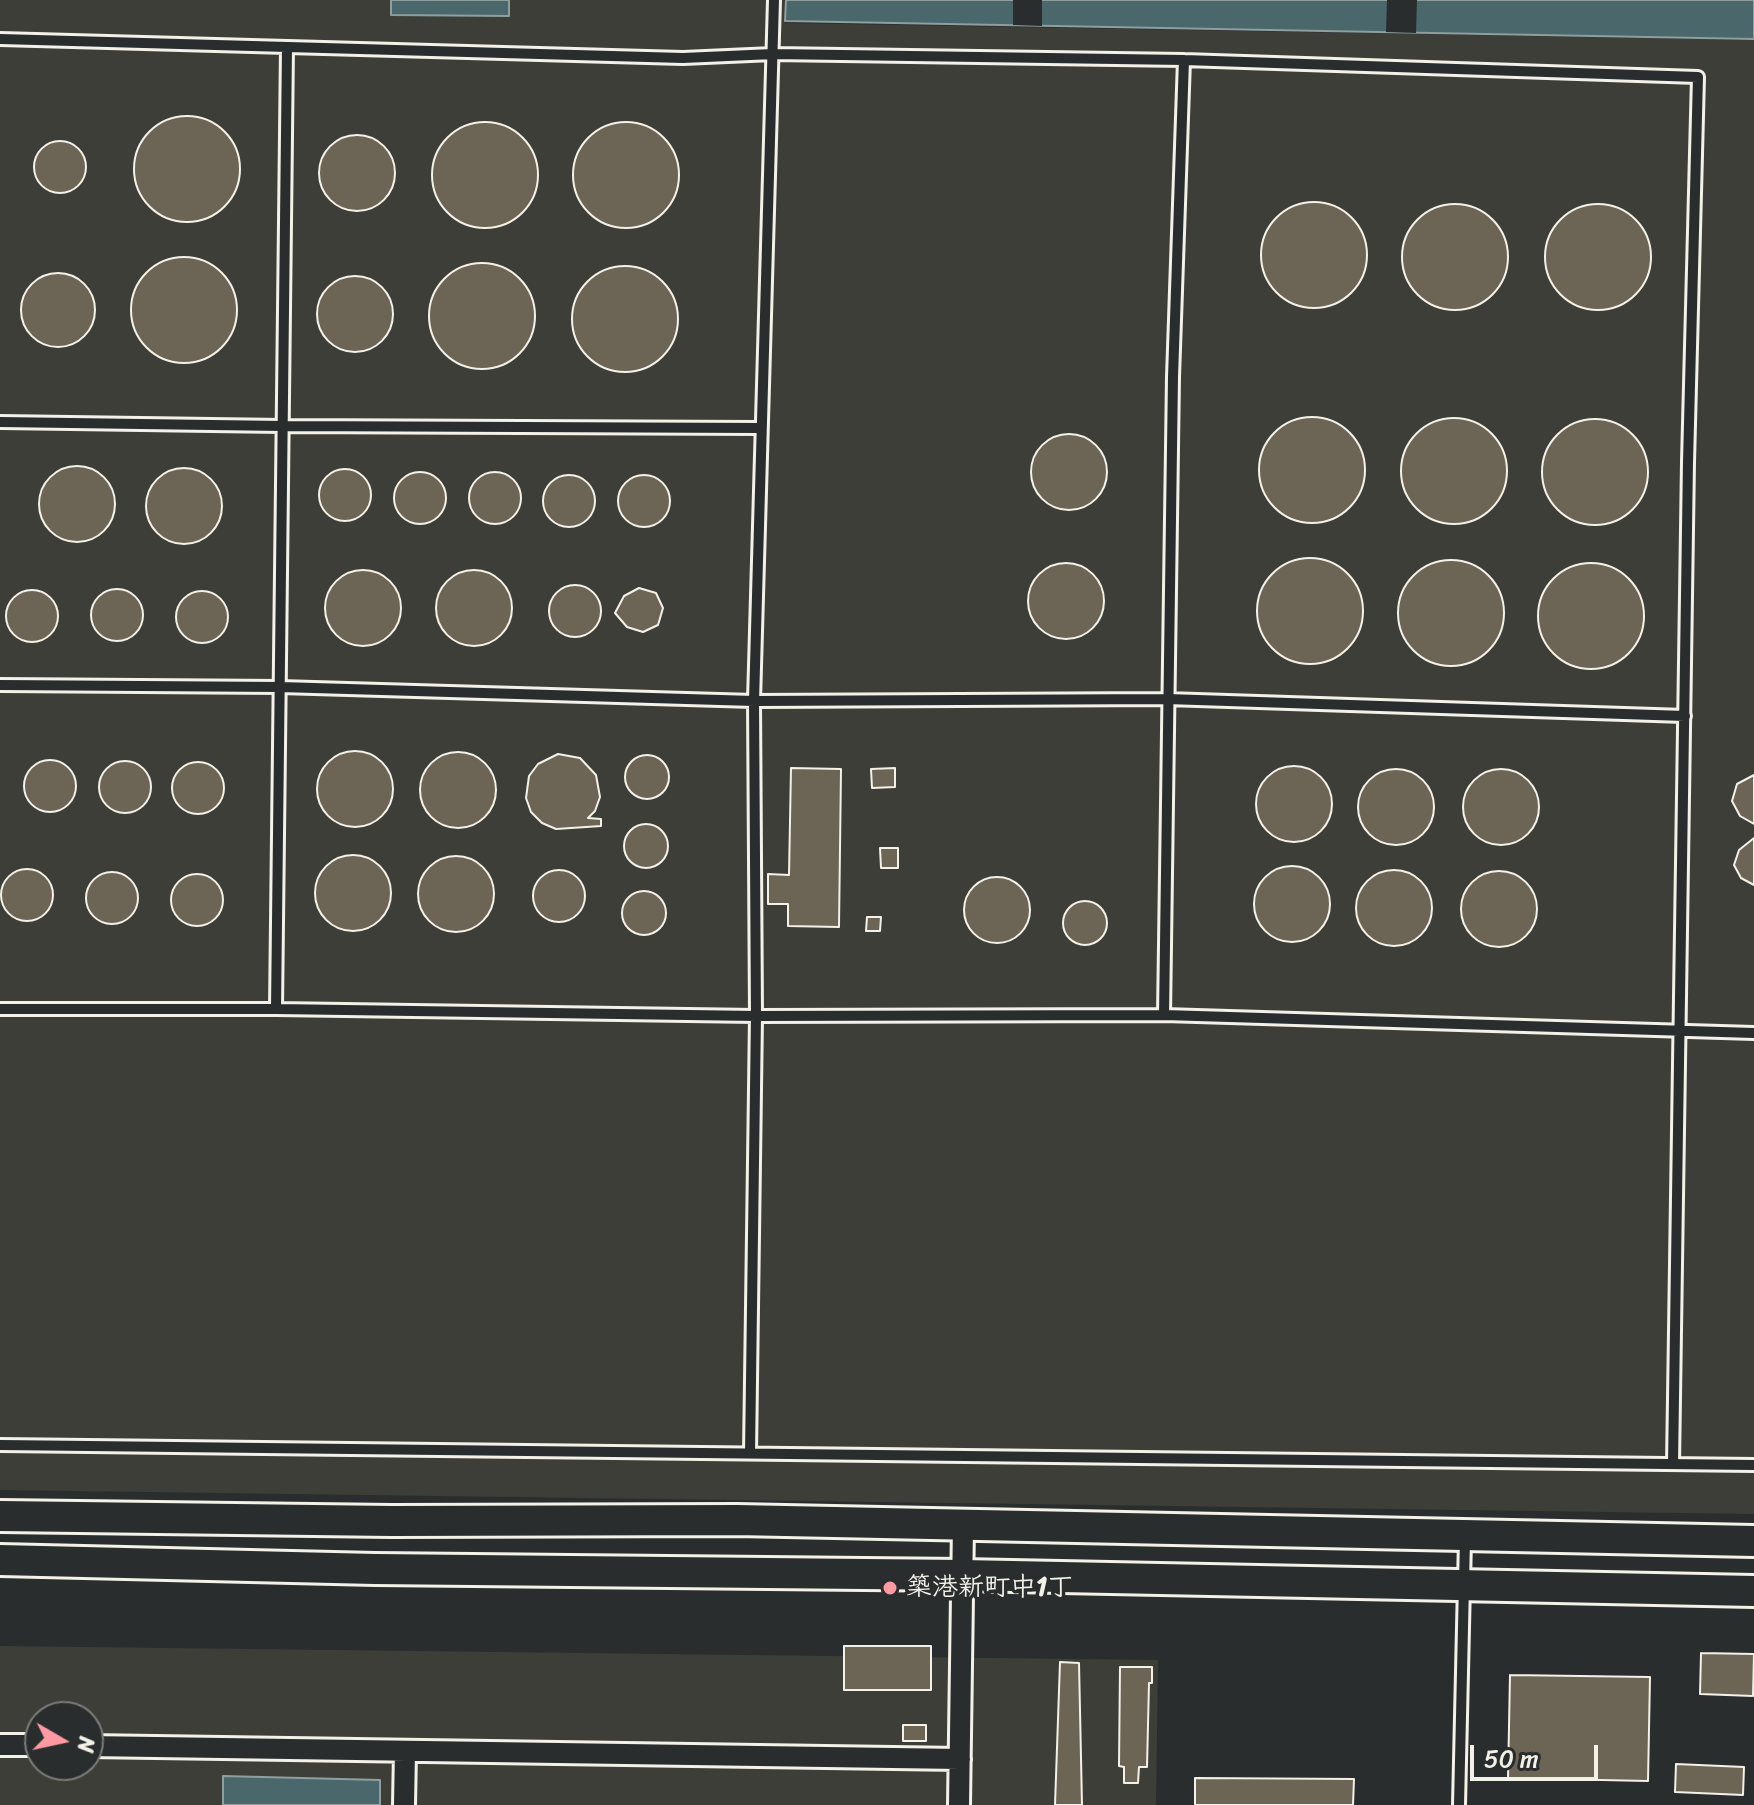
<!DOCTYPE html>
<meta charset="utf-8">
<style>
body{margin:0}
#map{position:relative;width:1754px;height:1805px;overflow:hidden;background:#2a2d2e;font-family:Sriracha,sans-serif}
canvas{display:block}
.north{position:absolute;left:24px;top:1701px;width:80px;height:80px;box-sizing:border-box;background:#2a2d2e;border:2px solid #7b7b78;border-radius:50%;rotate:99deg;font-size:22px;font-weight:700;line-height:32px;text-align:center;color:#f4f1e8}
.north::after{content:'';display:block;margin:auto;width:28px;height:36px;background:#ff9aa2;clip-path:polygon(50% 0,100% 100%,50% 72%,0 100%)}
.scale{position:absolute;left:1470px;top:1745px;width:128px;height:36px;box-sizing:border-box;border:4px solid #f4f1e8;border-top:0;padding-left:10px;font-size:24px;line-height:28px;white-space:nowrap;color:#f4f1e8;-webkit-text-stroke:6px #2a2d2e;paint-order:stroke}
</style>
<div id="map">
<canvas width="1754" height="1805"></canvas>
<div class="north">N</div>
<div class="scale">50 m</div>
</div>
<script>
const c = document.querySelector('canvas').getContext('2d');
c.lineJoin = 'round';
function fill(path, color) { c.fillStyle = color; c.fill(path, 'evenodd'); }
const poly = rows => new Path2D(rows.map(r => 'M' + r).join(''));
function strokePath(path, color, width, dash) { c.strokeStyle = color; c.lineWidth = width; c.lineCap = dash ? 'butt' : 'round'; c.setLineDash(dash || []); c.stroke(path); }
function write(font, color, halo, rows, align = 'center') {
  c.font = font + ' Sriracha,"Klee One",sans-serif'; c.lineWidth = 7; c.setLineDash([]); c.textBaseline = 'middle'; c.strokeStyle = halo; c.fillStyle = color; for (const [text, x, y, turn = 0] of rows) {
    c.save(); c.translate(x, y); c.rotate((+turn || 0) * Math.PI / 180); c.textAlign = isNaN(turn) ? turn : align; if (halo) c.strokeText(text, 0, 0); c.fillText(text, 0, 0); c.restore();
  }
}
const built = poly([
 [0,0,785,0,785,23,1754,40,1754,1514,0,1490],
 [0,1646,1158,1660,1156,1805,0,1805],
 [40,1717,88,1717,88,1765,40,1765]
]);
const water = poly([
 [391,0,509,0,509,16,391,15,391,0],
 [786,0,1754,0,1754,39,785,21,786,0],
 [223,1776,380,1780,380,1805,223,1805,223,1776]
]);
const pier = poly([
 [1013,0,1042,0,1042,26,1013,25],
 [1387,0,1417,0,1416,33,1386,32]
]);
const building = poly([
 '134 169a53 53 0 1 1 106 0a53 53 0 1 1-106 0Z',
 '573 175a53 53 0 1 1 106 0a53 53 0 1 1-106 0Z',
 '432 175a53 53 0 1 1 106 0a53 53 0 1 1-106 0Z',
 '319 173a38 38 0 1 1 76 0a38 38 0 1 1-76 0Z',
 '34 167a26 26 0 1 1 52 0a26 26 0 1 1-52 0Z',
 '1261 255a53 53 0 1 1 106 0a53 53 0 1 1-106 0Z',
 '1545 257a53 53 0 1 1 106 0a53 53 0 1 1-106 0Z',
 '1402 257a53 53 0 1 1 106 0a53 53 0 1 1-106 0Z',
 '131 310a53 53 0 1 1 106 0a53 53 0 1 1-106 0Z',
 '429 316a53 53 0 1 1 106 0a53 53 0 1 1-106 0Z',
 '572 319a53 53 0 1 1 106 0a53 53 0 1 1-106 0Z',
 '21 310a37 37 0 1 1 74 0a37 37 0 1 1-74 0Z',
 '317 314a38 38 0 1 1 76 0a38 38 0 1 1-76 0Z',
 '1259 470a53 53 0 1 1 106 0a53 53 0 1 1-106 0Z',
 '1401 471a53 53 0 1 1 106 0a53 53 0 1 1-106 0Z',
 '1542 472a53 53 0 1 1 106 0a53 53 0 1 1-106 0Z',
 '1031 472a38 38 0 1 1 76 0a38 38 0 1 1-76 0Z',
 '39 504a38 38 0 1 1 76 0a38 38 0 1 1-76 0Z',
 '146 506a38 38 0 1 1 76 0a38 38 0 1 1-76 0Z',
 '319 495a26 26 0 1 1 52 0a26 26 0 1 1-52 0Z',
 '394 498a26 26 0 1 1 52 0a26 26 0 1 1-52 0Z',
 '469 498a26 26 0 1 1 52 0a26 26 0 1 1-52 0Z',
 '543 501a26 26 0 1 1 52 0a26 26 0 1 1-52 0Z',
 '618 501a26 26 0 1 1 52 0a26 26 0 1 1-52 0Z',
 '1257 611a53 53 0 1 1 106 0a53 53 0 1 1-106 0Z',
 '1398 613a53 53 0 1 1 106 0a53 53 0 1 1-106 0Z',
 '1538 616a53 53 0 1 1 106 0a53 53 0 1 1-106 0Z',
 '1028 601a38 38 0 1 1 76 0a38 38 0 1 1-76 0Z',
 '325 608a38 38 0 1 1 76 0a38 38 0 1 1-76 0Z',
 '436 608a38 38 0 1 1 76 0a38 38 0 1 1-76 0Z',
 '549 611a26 26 0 1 1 52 0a26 26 0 1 1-52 0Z',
 [639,588,656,593,663,608,658,625,643,632,627,627,615,613,624,596,639,588],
 '91 615a26 26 0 1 1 52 0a26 26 0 1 1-52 0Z',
 '6 616a26 26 0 1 1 52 0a26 26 0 1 1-52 0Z',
 '176 617a26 26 0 1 1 52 0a26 26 0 1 1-52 0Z',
 '317 789a38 38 0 1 1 76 0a38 38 0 1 1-76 0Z',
 '420 790a38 38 0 1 1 76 0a38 38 0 1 1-76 0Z',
 [558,754,580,758,596,775,600,797,595,811,588,818,601,819,601,826,556,829,542,823,531,812,526,798,529,776,538,764,558,754],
 '625 777a22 22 0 1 1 44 0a22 22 0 1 1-44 0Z',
 '24 786a26 26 0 1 1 52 0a26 26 0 1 1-52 0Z',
 '99 787a26 26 0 1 1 52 0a26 26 0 1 1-52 0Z',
 '172 788a26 26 0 1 1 52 0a26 26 0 1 1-52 0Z',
 '1256 804a38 38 0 1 1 76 0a38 38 0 1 1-76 0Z',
 [791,768,841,769,839,927,788,926,788,904,768,904,768,874,789,875,791,768],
 [895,768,895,787,872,788,871,769,895,768],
 '1463 807a38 38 0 1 1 76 0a38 38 0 1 1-76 0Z',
 '1358 807a38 38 0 1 1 76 0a38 38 0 1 1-76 0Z',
 [1754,775,1754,824,1740,816,1732,801,1737,784,1754,775],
 '624 846a22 22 0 1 1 44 0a22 22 0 1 1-44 0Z',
 [1754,838,1754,885,1741,878,1734,865,1739,850,1754,838],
 [880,848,898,848,898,868,881,868,880,848],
 '315 893a38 38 0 1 1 76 0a38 38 0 1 1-76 0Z',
 '418 894a38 38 0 1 1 76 0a38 38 0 1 1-76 0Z',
 '1254 904a38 38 0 1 1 76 0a38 38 0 1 1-76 0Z',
 '1 895a26 26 0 1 1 52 0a26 26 0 1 1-52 0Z',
 '533 896a26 26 0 1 1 52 0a26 26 0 1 1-52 0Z',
 '1356 908a38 38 0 1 1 76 0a38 38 0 1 1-76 0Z',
 '1461 909a38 38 0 1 1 76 0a38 38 0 1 1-76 0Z',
 '86 898a26 26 0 1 1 52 0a26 26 0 1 1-52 0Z',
 '171 900a26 26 0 1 1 52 0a26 26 0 1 1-52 0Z',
 '964 910a33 33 0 1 1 66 0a33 33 0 1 1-66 0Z',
 '622 913a22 22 0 1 1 44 0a22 22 0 1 1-44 0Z',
 '1063 923a22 22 0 1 1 44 0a22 22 0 1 1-44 0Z',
 [867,917,881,917,880,931,866,931,867,917],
 [844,1646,931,1646,931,1690,844,1690,844,1646],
 [1701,1653,1754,1654,1753,1696,1700,1694,1701,1653],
 [1060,1662,1079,1663,1082,1805,1055,1805,1060,1662],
 [1120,1667,1152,1667,1152,1683,1149,1683,1147,1767,1139,1767,1138,1783,1124,1783,1124,1767,1119,1766,1120,1667],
 [1510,1675,1650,1677,1648,1781,1508,1778,1510,1675],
 [903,1725,926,1725,926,1741,903,1741,903,1725],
 [1676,1764,1744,1767,1743,1795,1675,1792,1676,1764],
 [1195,1778,1354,1779,1353,1805,1195,1805,1195,1778]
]);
const lane = poly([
 [0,39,683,58,773,54,1184,60,1698,77,1688,462,1673,1464],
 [0,422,282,426,760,428],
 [0,685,280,687,754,701,1167,699,1685,716],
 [0,1009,276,1009,756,1016,1164,1015,1754,1033],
 [276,1009,287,47],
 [1164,1015,1173,377,1184,60],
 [0,1445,1754,1465],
 [750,1453,756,1016,754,701,774,0],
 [1459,1805,1465,1539]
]);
const street = poly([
 [0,1745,40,1745],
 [88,1746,960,1759],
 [404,1805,405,1751],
 [959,1805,963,1525]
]);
const secondary = poly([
 [0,1516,392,1521,737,1520,1754,1541],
 [0,1560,375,1569,962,1575,1754,1591]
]);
const markers = [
 [890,1588,8,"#ff9aa2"]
];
const poiNames = [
 ["築港新町中1丁",906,1588]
];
fill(built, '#3e3e39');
fill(water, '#4a686c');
strokePath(water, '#8e9f9e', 2);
fill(pier, '#2a2d2e');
fill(building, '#6c6454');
strokePath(building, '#f4f1e8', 2);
strokePath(lane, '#f4f1e8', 16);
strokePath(street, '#f4f1e8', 26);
strokePath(secondary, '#f4f1e8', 36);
strokePath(lane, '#2a2d2e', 10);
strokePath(street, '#2a2d2e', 20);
strokePath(secondary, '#2a2d2e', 30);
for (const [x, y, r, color] of markers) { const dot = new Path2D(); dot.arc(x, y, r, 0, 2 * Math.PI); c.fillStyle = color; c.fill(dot); strokePath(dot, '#2a2d2e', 3); }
write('bold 26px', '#f4f1e8', '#2a2d2e', poiNames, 'left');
</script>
